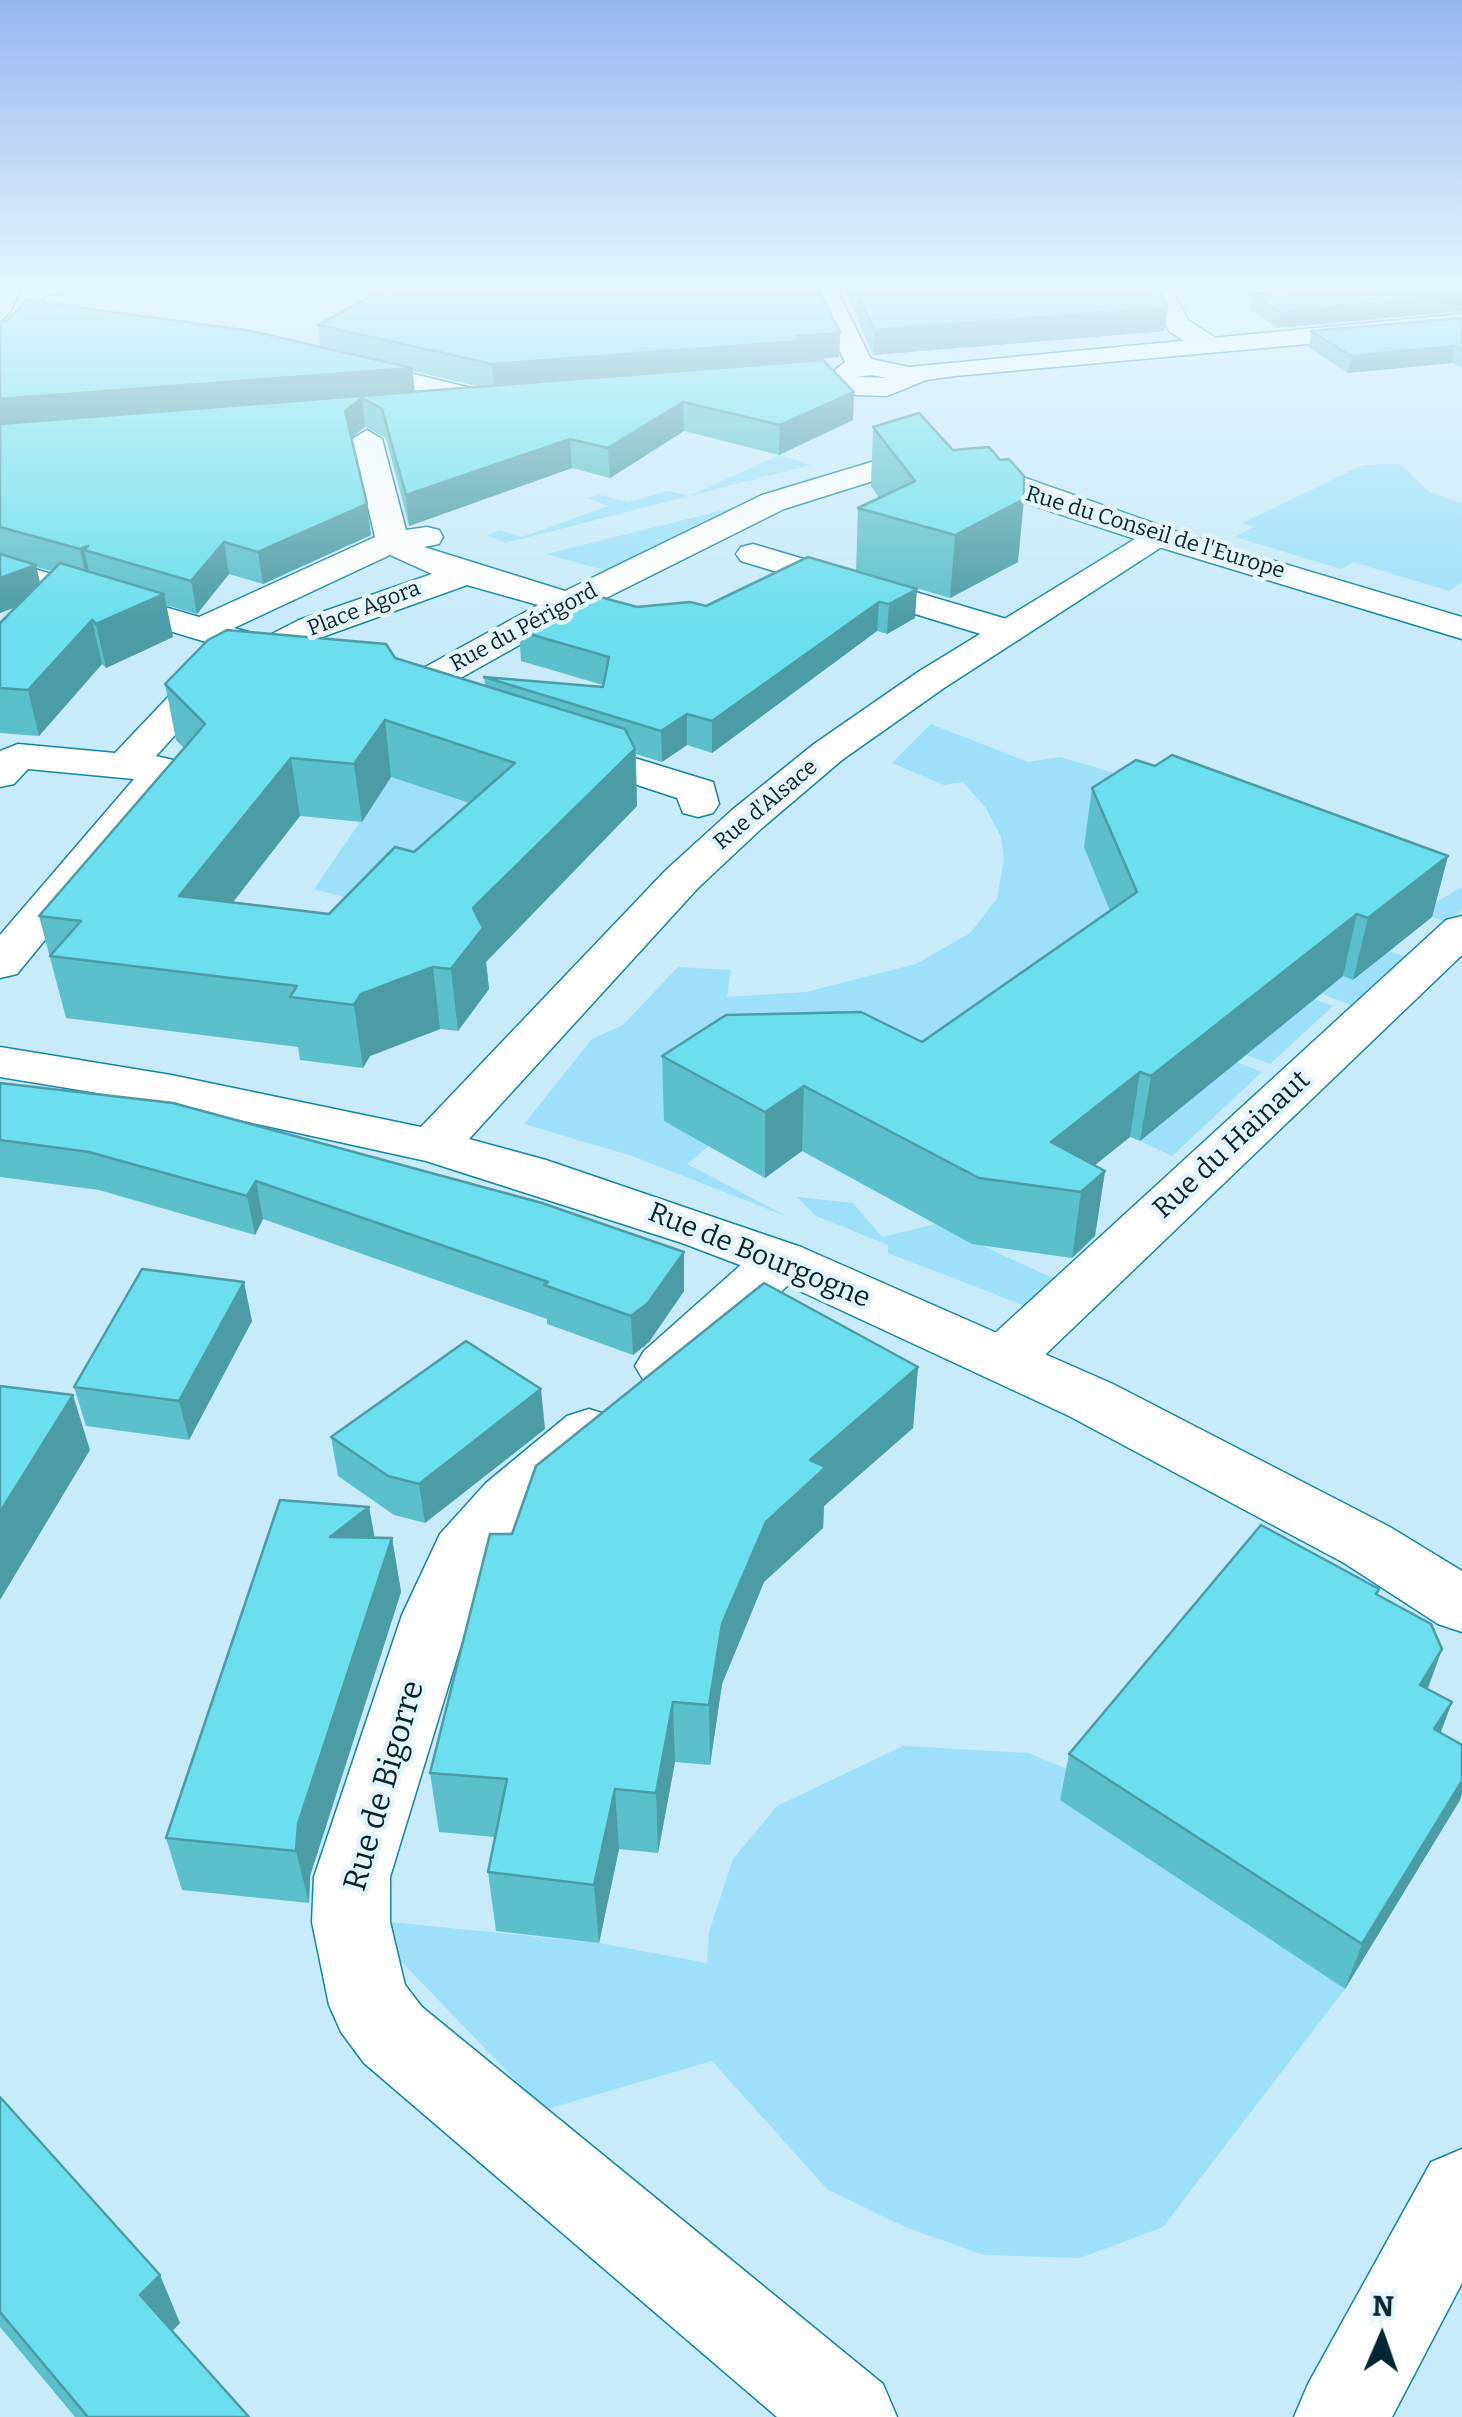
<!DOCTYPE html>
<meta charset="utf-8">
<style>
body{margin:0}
#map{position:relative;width:1462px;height:2417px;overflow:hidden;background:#c8ebfb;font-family:Bitter,serif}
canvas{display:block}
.north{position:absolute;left:1332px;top:2287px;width:100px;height:100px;-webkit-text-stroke:8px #e4f5fd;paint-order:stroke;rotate:2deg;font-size:28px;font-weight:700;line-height:40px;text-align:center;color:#052531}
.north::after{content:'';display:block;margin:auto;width:35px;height:45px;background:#052531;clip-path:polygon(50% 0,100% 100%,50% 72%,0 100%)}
</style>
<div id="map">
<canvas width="1462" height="2417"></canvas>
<div class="north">N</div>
</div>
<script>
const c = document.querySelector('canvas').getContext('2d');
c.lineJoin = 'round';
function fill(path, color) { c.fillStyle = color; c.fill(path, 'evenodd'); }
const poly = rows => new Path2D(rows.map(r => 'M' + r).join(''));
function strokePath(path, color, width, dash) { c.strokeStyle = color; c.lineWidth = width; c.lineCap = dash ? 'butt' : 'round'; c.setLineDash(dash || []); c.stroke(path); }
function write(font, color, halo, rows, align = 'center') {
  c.font = font + ' Bitter,serif'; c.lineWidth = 9; c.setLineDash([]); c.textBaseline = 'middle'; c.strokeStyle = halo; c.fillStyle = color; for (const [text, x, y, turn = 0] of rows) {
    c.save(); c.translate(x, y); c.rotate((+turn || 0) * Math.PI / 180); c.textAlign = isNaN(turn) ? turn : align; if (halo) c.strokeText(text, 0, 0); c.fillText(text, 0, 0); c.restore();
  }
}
const green = poly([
 [779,455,811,465,505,543,487,535,500,530,522,537,608,506,588,498,599,495,628,502,668,491,689,496],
 [1400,464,1429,492,1462,503,1462,582,1449,591,1353,562,1341,569,1235,537,1254,527,1242,523,1363,465],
 [764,500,610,572,546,554],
 [931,724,1028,762,1060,757,1287,823,1426,908,1462,887,1462,909,1448,923,1163,813,1166,926,917,1106,664,1120,709,1146,687,1164,786,1216,632,1156,524,1124,592,1039,623,1025,678,967,731,970,727,997,806,992,916,964,970,933,997,899,1004,859,1001,837,986,808,963,782,944,785,892,763],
 [391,777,518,820,386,908,314,889],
 [1389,951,1409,958,1372,1014,1308,988,1330,970,1354,980],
 [1301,994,1333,1006,1270,1064,1246,1055,1272,1033],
 [1237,1062,1262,1072,1172,1156,1140,1141],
 [797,1197,853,1203,882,1237,935,1224,1070,1286,1041,1312,888,1253,888,1245,816,1216],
 [903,1746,1028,1753,1082,1775,1061,1800,1345,1989,1163,2227,1080,2258,984,2255,905,2227,827,2189,712,2061,544,2110,398,1958,390,1922,599,1943,707,1963,709,1932,733,1859,777,1806]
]);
const street = poly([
 [1144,283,1168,283,1188,320,1214,337,1218,343,1214,349,1196,349,1169,331,1144,283],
 [343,357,496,394,500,400,486,409,333,371,329,365,343,357],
 [367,430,382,439,406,530,427,527,439,530,443,537,439,544,424,547,565,591,762,495,938,442,953,451,949,457,784,509,600,601,605,608,599,615,573,615,432,694,455,701,460,709,455,717,441,721,402,709,392,690,398,682,538,605,467,585,325,636,301,648,305,655,300,663,272,662,215,691,156,756,177,761,183,770,177,779,17,974,0,978,0,935,134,779,28,769,14,784,0,787,0,751,18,744,115,753,189,675,236,651,0,580,0,559,199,617,375,537,352,439,367,430],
 [390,555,432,574,299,620,266,637,234,628,390,555],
 [1161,527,1462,617,1462,639,1149,544,1145,537,1149,530,1161,527],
 [753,544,1020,623,1025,631,1020,639,1007,642,741,561,736,554,741,547,753,544],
 [566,737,713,782,719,804,713,813,698,817,683,813,677,798,552,757,546,749,552,741,566,737],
 [1462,916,1462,955,1024,1375,1003,1381,982,1375,973,1360,982,1345,1446,920,1462,916],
 [781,1241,801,1247,809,1260,801,1273,686,1381,665,1387,644,1381,635,1366,644,1351,761,1247,781,1241],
 [589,1409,611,1416,620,1432,611,1448,532,1517,491,1565,470,1615,390,1877,390,1922,405,1985,422,2007,883,2384,897,2417,777,2417,364,2063,341,2032,329,2005,312,1922,314,1877,402,1615,440,1534,486,1483,567,1416,589,1409],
 [1462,2149,1462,2283,1392,2417,1294,2417,1308,2384,1431,2162,1462,2149]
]);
const secondary = poly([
 [33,283,93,283,90,288,44,296,33,320,9,345,0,347,0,324,12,312,25,285,33,283],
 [814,283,838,283,841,299,871,359,909,367,1462,314,1462,330,955,376,926,380,887,396,856,395,824,379,845,362,815,299,814,283],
 [872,375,887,378,857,377,872,375],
 [957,454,1173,530,1177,537,944,688,842,760,762,828,698,888,469,1139,546,1160,801,1247,1113,1384,1390,1527,1462,1571,1462,1632,1438,1624,1344,1563,1069,1416,761,1273,682,1243,426,1161,171,1105,0,1077,0,1047,171,1075,421,1127,666,870,732,810,814,744,918,672,1135,539,1008,497,946,469,942,463,946,457,957,454]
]);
const wall = poly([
 [842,283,1155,283,1165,331,873,355],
 [1271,283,1462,283,1277,328,1250,310,1252,294,1277,292],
 [1462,318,1462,368,1452,363,1348,373,1309,348,1311,331],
 [0,322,320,347,318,325,840,333,839,357,800,361,800,362,854,392,853,420,779,455,684,431,610,478,572,468,409,526,386,438,365,427,351,438,371,535,263,584,229,574,197,614,166,605,173,637,106,668,102,664,39,736,0,733,0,623,16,607,0,613],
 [413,371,481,387,415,392],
 [36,567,52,571,40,583],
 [873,427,1018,562,950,598,856,570,858,508,879,498,871,486],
 [808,557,915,618,887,634,877,631,712,753,687,745,662,762,636,754,637,806,486,962,489,989,458,1031,440,1029,370,1056,363,1068,300,1060,298,1047,66,1018,39,916,184,748,176,740,165,684,395,658,485,686,484,677,603,687,603,685,521,661,519,631,637,607,706,606],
 [391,777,469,803,414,852,329,914,233,902,300,816,362,822],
 [1092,788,1448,856,1432,917,1353,980,1343,976,1140,1141,1130,1137,1095,1165,1105,1171,1095,1236,1072,1258,972,1244,802,1151,765,1178,664,1121,662,1056,922,1042,1110,911,1084,847],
 [0,1083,684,1291,649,1342,633,1355,547,1324,547,1319,263,1219,255,1235,99,1190,0,1177],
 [252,1321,189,1440,86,1426,74,1387],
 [918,1367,913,1428,824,1506,823,1528,764,1582,722,1684,710,1765,675,1762,658,1853,619,1849,599,1943,496,1931,488,1872,495,1837,439,1832,430,1773],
 [545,1429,425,1523,394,1515,338,1476,331,1437],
 [369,1507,375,1538,392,1538,401,1592,310,1876,309,1903,182,1890,166,1838],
 [1377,1594,1442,1649,1428,1689,1452,1702,1440,1733,1460,1800,1345,1989,1060,1800,1069,1754],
 [0,2097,180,2323,172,2331,249,2417,75,2417,0,2327]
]);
const shadedWall = poly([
 [1462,296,1462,311,1277,328,1280,312],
 [1168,307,1165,331,873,355,874,330],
 [840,333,839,357,800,361,800,366,494,390,492,364],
 [1455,346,1452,363,1348,373,1351,356],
 [412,368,415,396,362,398,365,427,348,440,0,428,0,399],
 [854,392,853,420,779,455,780,425],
 [683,402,684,431,610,478,608,448],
 [570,439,572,468,409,526,406,495],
 [1024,499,1018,562,950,598,955,535],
 [367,504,371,535,263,584,258,552],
 [224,542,229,574,197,614,191,581],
 [88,546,84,550,91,580,87,581,80,549],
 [36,565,43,597,0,613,0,578],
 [917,589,915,618,887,634,889,604],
 [164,594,173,637,106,668,96,624],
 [879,602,877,631,712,753,712,721],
 [92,620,102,664,39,736,28,690],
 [687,714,687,745,662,762,661,731],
 [385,720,391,777,362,822,354,764],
 [635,749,637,806,486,962,489,989,458,1031,451,969,473,908],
 [291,758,300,816,191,956,179,896],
 [1448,856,1432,917,1353,980,1368,918],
 [1357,914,1343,976,1140,1141,1151,1076],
 [433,967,440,1029,370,1056,363,1068,354,1005,361,994],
 [1140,1072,1130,1137,1065,1189,1051,1142],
 [804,1086,802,1151,765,1178,765,1112],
 [1105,1171,1095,1236,1072,1258,1081,1192],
 [256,1181,263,1219,255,1235,247,1196],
 [684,1252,684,1291,649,1342,633,1355,631,1316],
 [244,1282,252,1321,189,1440,179,1401],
 [918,1367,913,1428,824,1506,823,1528,764,1582,722,1684,710,1765,709,1705,722,1624,766,1522,810,1460],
 [541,1389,545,1429,425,1523,419,1484],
 [73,1395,90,1450,0,1600,0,1512],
 [369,1507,378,1560,330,1537],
 [392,1538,401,1592,310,1876,309,1903,296,1851,298,1824],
 [1442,1649,1425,1695,1420,1685],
 [673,1702,675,1762,658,1853,656,1793],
 [1452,1702,1435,1748,1434,1729],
 [1462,1781,1462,1794,1460,1800,1345,1989,1362,1944],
 [615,1789,619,1849,599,1943,594,1885],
 [160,2275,180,2323,161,2343,140,2295]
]);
const building = poly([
 [395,283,815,283,840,333,796,336,801,341,492,364,318,325,395,283],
 [853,283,1155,283,1168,307,874,330,853,283],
 [1283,283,1462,283,1462,296,1280,312,1252,294,1288,291,1283,283],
 [27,300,251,331,412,368,0,399,0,322,6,321,27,300],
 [1462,318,1462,349,1455,346,1351,356,1311,331,1462,318],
 [823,360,854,392,780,425,683,402,608,448,570,439,406,495,382,409,362,398,345,411,367,504,258,552,224,542,191,581,84,550,88,546,80,549,0,527,0,424,823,360],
 [919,413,953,450,989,447,1000,460,1009,459,1024,476,1024,499,955,535,858,508,915,481,873,427,919,413],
 [0,554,36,565,0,578,0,554],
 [808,557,917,589,889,604,879,602,712,721,687,714,661,731,484,677,603,687,609,657,519,631,589,594,637,607,690,602,706,606,808,557],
 [60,563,164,594,96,624,92,620,28,690,0,688,0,623,60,563],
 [227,630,386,644,395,658,625,729,635,749,473,908,483,928,451,969,433,967,361,994,354,1005,290,997,297,986,50,956,81,921,39,916,205,724,165,684,208,640,227,630],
 [385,720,515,763,414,852,395,847,329,914,179,896,291,758,354,764,385,720],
 [1172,755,1448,856,1368,918,1357,914,1151,1076,1140,1072,1051,1142,1105,1171,1081,1192,979,1178,804,1086,765,1112,662,1056,726,1015,861,1012,922,1042,1137,892,1092,788,1136,760,1155,766,1172,755],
 [0,1083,173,1103,542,1203,684,1252,648,1303,631,1316,544,1285,548,1282,256,1181,247,1196,89,1152,0,1140,0,1083],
 [142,1269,244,1282,179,1401,74,1387,142,1269],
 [764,1283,918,1367,810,1460,826,1467,766,1522,722,1624,709,1705,673,1702,656,1793,615,1789,594,1885,488,1872,507,1779,430,1773,490,1534,512,1534,536,1466,764,1283],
 [466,1341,541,1389,419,1484,388,1476,331,1437,466,1341],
 [0,1386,73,1395,0,1512,0,1386],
 [280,1500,369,1507,330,1537,392,1538,298,1824,296,1851,166,1838,280,1500],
 [1261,1525,1379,1589,1376,1594,1431,1624,1442,1649,1420,1685,1452,1702,1434,1729,1462,1745,1462,1781,1362,1944,1069,1754,1261,1525],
 [0,2097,160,2275,140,2295,249,2417,88,2417,0,2312,0,2097]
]);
const farStreetnames = [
 ["Rue du Conseil de l'Europe",1155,533,17],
 ["Place Agora",364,609,-21],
 ["Rue du Périgord",524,628,-28],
 ["Rue d'Alsace",766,805,-40]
];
const streetNames = [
 ["Rue du Hainaut",1232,1145,-43],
 ["Rue de Bourgogne",759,1256,22]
];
const nearStreetnames = [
 ["Rue de Bigorre",385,1786,-74]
];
fill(green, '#9edffa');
strokePath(street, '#1185a9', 3);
strokePath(secondary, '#1185a9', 3);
fill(street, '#fff');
fill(secondary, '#fff');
fill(wall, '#5cc0cc');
fill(shadedWall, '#4b9ca6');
fill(building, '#6bdfed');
strokePath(building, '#4b9ca6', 2.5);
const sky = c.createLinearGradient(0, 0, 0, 621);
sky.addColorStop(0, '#96b6f0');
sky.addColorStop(0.46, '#e6f6fd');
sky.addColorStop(1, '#e6f6fd00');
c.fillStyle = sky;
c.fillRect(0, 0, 1462, 621);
write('22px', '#052531', '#e4f5fd', farStreetnames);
write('28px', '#052531', '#e4f5fd', streetNames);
write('32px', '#052531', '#e4f5fd', nearStreetnames);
</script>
